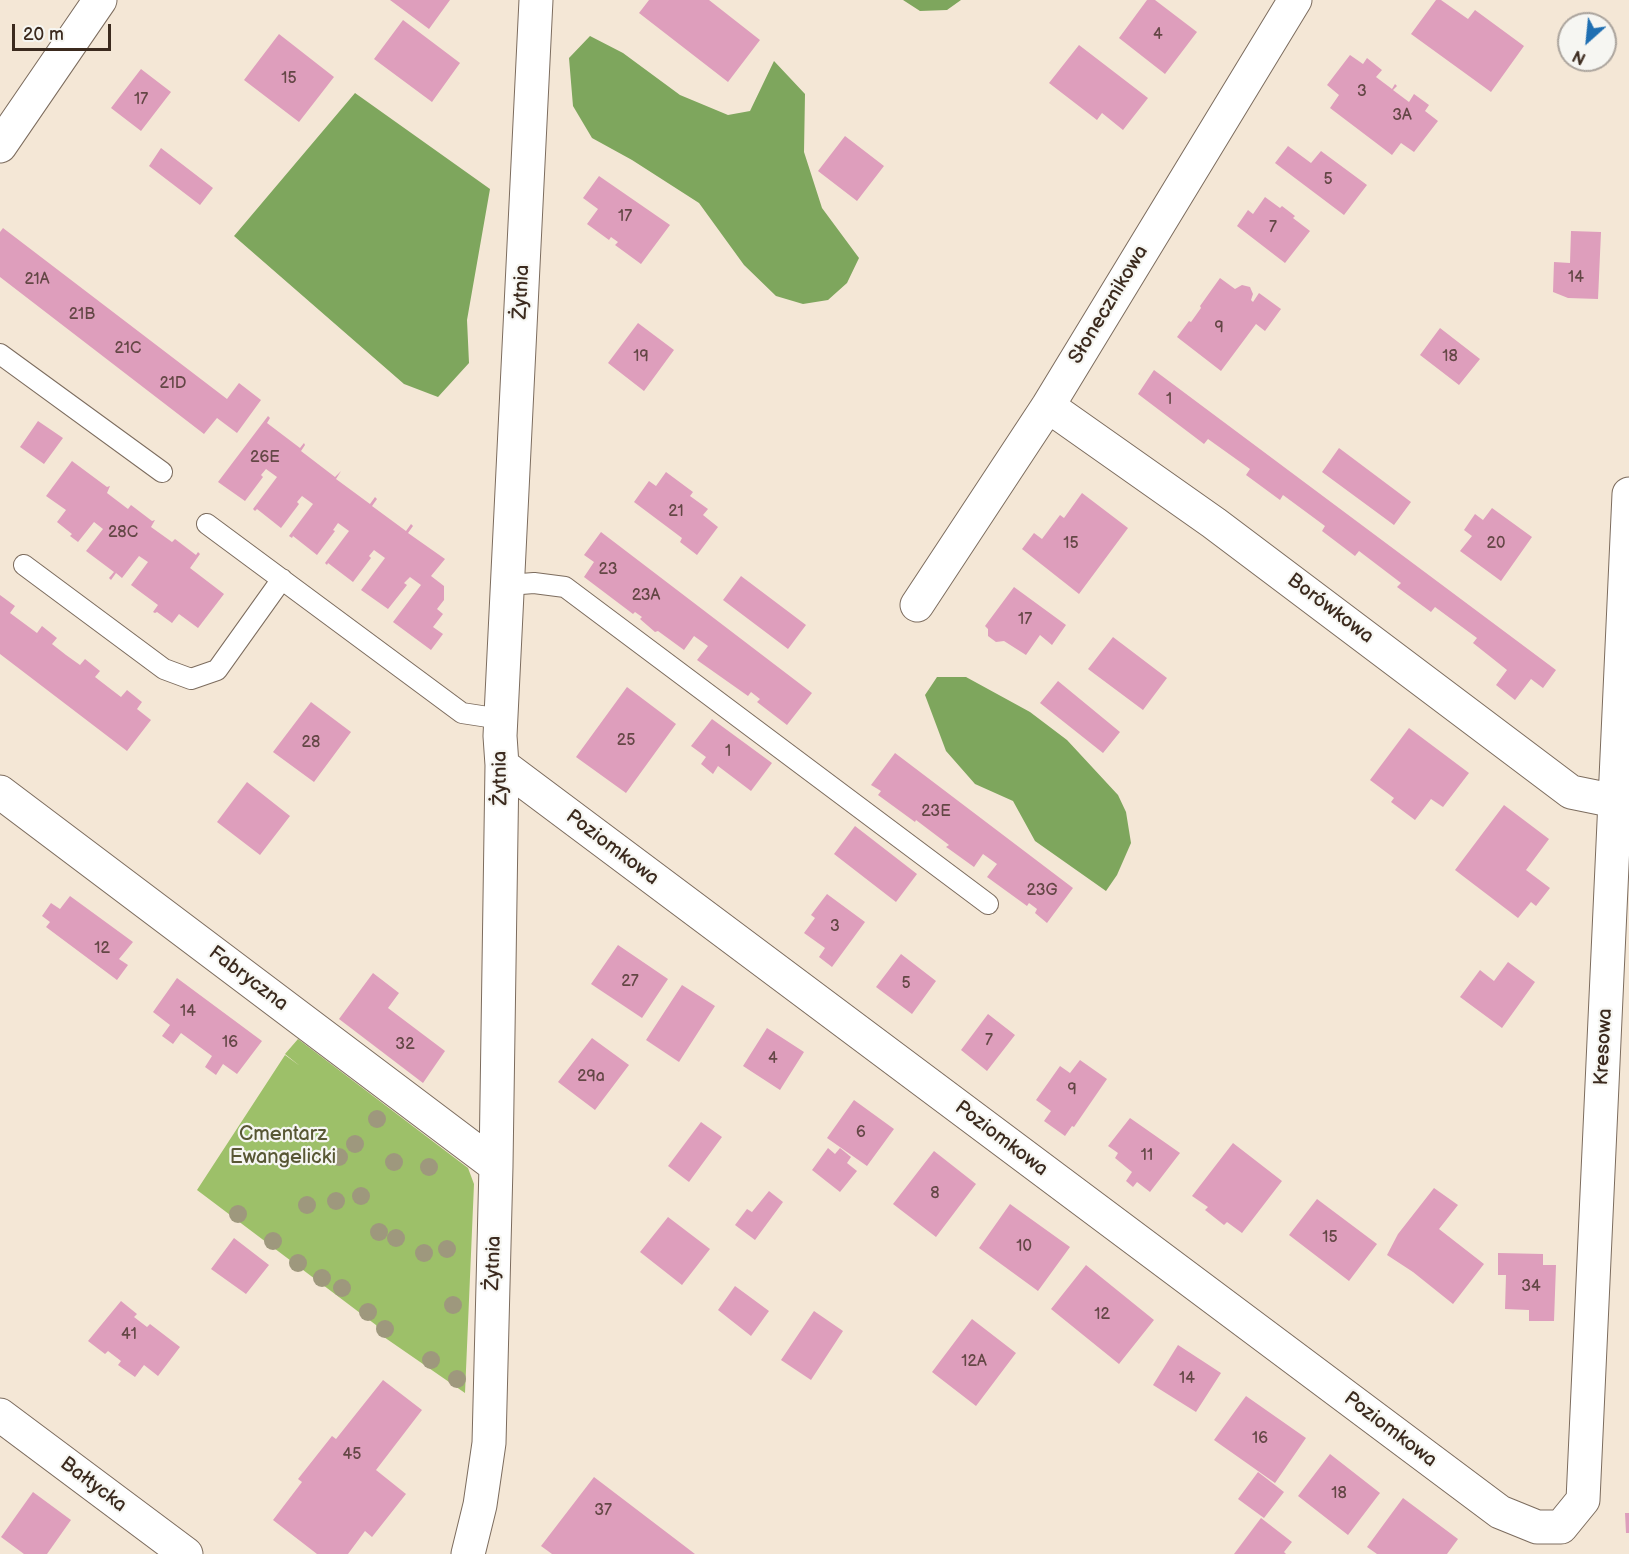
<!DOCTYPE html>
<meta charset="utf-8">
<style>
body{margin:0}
#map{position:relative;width:1629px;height:1554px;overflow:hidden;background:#f4e7d6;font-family:"Balsamiq Sans",sans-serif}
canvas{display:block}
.north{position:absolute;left:1557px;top:12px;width:60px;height:60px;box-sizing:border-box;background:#f6f6f2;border:2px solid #aba49d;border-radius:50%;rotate:207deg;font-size:16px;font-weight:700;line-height:24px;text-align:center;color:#3b2a1e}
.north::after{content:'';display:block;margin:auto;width:21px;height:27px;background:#1f6fb2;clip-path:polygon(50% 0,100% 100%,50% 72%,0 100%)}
.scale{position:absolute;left:12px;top:24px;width:99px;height:27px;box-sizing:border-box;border:3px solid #3b2a1e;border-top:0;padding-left:8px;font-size:18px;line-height:21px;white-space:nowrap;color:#3b2a1e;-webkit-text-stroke:4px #f6f6f2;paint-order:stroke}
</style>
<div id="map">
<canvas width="1629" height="1554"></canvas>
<div class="north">N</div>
<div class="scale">20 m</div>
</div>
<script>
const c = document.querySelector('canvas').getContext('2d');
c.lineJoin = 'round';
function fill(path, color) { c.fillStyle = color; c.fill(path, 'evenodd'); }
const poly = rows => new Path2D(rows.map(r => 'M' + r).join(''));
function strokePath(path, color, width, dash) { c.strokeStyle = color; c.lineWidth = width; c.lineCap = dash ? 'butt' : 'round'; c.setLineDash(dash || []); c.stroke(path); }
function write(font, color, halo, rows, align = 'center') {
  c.font = font + ' "Balsamiq Sans",sans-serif'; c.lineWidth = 4.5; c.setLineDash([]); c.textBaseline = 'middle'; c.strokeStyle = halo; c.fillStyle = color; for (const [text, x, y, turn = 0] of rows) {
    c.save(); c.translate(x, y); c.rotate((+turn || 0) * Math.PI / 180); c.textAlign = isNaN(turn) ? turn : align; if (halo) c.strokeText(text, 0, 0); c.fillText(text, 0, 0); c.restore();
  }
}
const green = poly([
 [298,1039,468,1168,474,1184,465,1393,381,1335,376,1325,197,1190,285,1055,300,1066,285,1054]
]);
const forest = poly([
 [903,0,961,0,947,10,920,11],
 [590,36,623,53,680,95,728,115,750,111,774,61,805,94,804,152,822,208,859,258,847,283,828,300,803,304,776,296,744,265,699,203,632,160,592,138,573,106,569,58],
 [355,93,490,189,467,320,469,363,438,397,404,384,234,236],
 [937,677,966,677,1030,712,1067,740,1118,795,1126,812,1131,843,1117,875,1106,891,1035,841,1013,801,975,784,946,751,925,695]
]);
const building = poly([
 [390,0,450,0,429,29],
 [649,0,709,0,760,40,728,82,639,13],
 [1147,0,1155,0,1197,32,1165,74,1119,38],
 [1436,0,1441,0,1468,19,1475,10,1524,46,1491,92,1411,34],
 [403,20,460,63,432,102,374,59],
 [279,34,334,77,299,122,244,80],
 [1079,45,1148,98,1123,130,1102,113,1097,120,1049,83],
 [1350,55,1363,64,1367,58,1382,70,1376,77,1392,89,1395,84,1397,86,1393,90,1409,102,1414,94,1429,105,1425,111,1438,121,1414,152,1401,143,1392,155,1330,108,1339,95,1327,85],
 [141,69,171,92,141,131,111,108],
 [845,136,884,166,857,201,818,171],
 [1288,146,1311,163,1321,151,1367,185,1344,215,1275,163],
 [161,148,213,188,200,205,149,166],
 [599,176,670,225,641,264,615,245,618,242,611,237,609,240,587,224,598,209,583,198],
 [1265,197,1280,208,1282,206,1295,216,1293,218,1310,231,1285,263,1237,226,1248,210,1253,214],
 [3,228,227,399,239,383,261,400,237,433,217,418,204,434,0,277,0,232],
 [1571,231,1601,232,1598,299,1568,298,1553,292,1554,262,1570,263],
 [1220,278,1235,289,1242,285,1250,287,1253,294,1251,300,1253,302,1259,293,1281,309,1265,331,1256,324,1221,371,1177,337,1189,321,1191,322,1201,308,1200,306],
 [638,323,674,350,644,391,608,363],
 [1440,328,1480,359,1459,385,1420,355],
 [1154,370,1556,670,1543,688,1531,679,1515,700,1496,685,1507,670,1473,643,1477,638,1435,607,1431,612,1397,587,1401,583,1359,551,1355,556,1322,531,1325,526,1283,495,1280,500,1246,475,1250,469,1208,439,1204,444,1138,394],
 [268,416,270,418,267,423,300,448,304,443,305,445,301,451,335,477,341,471,336,479,370,504,375,497,377,499,372,506,406,531,411,524,413,526,408,533,445,559,431,576,444,586,444,600,437,609,443,614,433,627,443,634,431,650,393,622,421,585,410,577,404,583,407,585,388,609,361,590,385,558,374,550,369,556,371,558,353,582,328,563,327,565,325,563,349,531,338,523,333,530,335,531,317,555,293,536,292,538,289,536,313,504,302,496,297,502,299,504,281,528,257,509,255,511,253,509,277,477,266,469,261,475,263,477,245,501,218,482],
 [38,421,63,438,44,464,20,447],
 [1339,448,1411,502,1394,525,1322,472],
 [72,461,107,487,110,486,107,493,128,509,131,505,152,521,155,520,151,527,172,542,175,539,196,555,198,552,200,554,190,568,224,594,198,628,179,614,172,623,157,612,155,613,153,612,158,605,131,585,148,562,139,556,122,578,116,573,111,580,109,578,114,572,86,551,103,529,94,522,78,542,70,536,72,534,57,522,66,510,46,496],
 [666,472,693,492,690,496,708,509,703,515,718,527,697,555,680,542,682,538,634,502,649,481,656,486],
 [1082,493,1128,528,1079,594,1022,549,1034,533,1042,539,1060,515,1064,518],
 [1492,508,1532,537,1501,581,1460,551,1472,536,1464,530,1475,514,1483,520],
 [601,532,812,693,787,725,757,702,760,699,751,692,748,696,697,660,708,646,694,636,684,650,658,631,655,632,640,619,642,617,635,612,633,614,584,577,594,562,584,555],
 [741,576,806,625,788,649,723,600],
 [1014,587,1066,625,1052,645,1040,635,1026,655,1004,641,996,642,988,636,988,629,985,626],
 [0,595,15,606,10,613,37,633,42,626,57,638,52,644,66,655,80,665,85,659,100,671,95,677,121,697,127,690,142,702,137,709,151,720,127,751,0,654],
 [1113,637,1167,678,1143,710,1088,669],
 [1058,681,1120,732,1103,753,1040,703],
 [627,687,676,724,626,793,576,757],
 [311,702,351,732,314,782,273,752],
 [712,719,772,763,751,791,718,766,713,774,701,764,706,757,691,746],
 [1409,728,1469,773,1443,807,1431,799,1415,820,1391,802,1394,798,1370,780],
 [895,753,1073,888,1047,923,1035,913,1037,909,1029,903,1027,906,987,877,997,864,983,854,974,867,949,849,946,847,949,845,916,820,915,822,878,795,881,791,871,785],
 [247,782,290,816,260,855,217,822],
 [1504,805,1549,839,1526,870,1550,888,1536,906,1531,902,1518,918,1455,870],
 [855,826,917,874,896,902,834,854],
 [827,894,865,922,832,967,819,957,825,948,804,933,815,918,811,915],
 [70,896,133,942,119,959,128,965,117,980,46,927,50,922,42,916,51,903,60,909],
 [618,945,668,979,642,1018,591,984],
 [901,954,936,981,912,1014,876,987],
 [1508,962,1535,982,1502,1028,1460,997,1480,970,1494,981],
 [373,973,399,993,388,1008,445,1051,423,1083,339,1019],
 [177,978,262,1041,237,1074,223,1064,216,1075,205,1067,212,1056,181,1033,173,1044,162,1036,170,1025,153,1012],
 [682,985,715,1006,679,1062,646,1040],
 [988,1014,1015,1035,987,1071,961,1050],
 [767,1028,804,1052,780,1090,743,1066],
 [592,1038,629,1065,595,1110,558,1082],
 [1080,1060,1107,1079,1074,1127,1072,1126,1065,1136,1044,1121,1051,1111,1036,1100,1060,1066,1070,1073],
 [854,1100,894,1129,867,1166,827,1138],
 [1130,1118,1180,1153,1150,1192,1137,1182,1133,1187,1126,1181,1132,1172,1115,1158,1118,1153,1108,1146],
 [701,1122,722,1137,689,1182,668,1166],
 [1233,1143,1282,1181,1242,1233,1227,1222,1224,1225,1205,1210,1208,1207,1192,1196],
 [828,1148,835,1154,840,1148,851,1157,847,1163,857,1171,840,1192,812,1170],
 [934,1151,976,1184,936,1237,893,1204],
 [1434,1188,1458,1205,1439,1229,1484,1264,1453,1304,1413,1272,1387,1255,1398,1234],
 [769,1191,783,1202,755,1240,735,1225,747,1209,752,1212],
 [1317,1199,1377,1244,1349,1281,1289,1235],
 [1010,1204,1070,1247,1038,1291,979,1248],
 [668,1217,710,1249,682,1285,640,1252],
 [234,1238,269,1265,246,1294,211,1269],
 [1498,1253,1543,1254,1543,1265,1556,1265,1554,1321,1529,1321,1529,1310,1505,1309,1506,1275,1498,1275],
 [1086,1265,1154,1320,1119,1364,1051,1309],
 [735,1286,769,1311,751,1336,718,1310],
 [121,1301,137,1314,134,1317,147,1327,150,1324,180,1347,158,1376,144,1365,135,1377,118,1365,121,1361,108,1351,105,1354,88,1341],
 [814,1311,843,1331,811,1380,781,1360],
 [972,1319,1016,1353,976,1406,932,1372],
 [1178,1345,1221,1373,1196,1412,1153,1385],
 [383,1380,422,1410,376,1470,406,1494,372,1537,365,1531,348,1554,317,1554,273,1520,302,1482,298,1479,332,1436,336,1439],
 [1246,1396,1306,1438,1275,1483,1214,1440],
 [1330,1454,1380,1493,1348,1535,1298,1496],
 [1258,1472,1284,1492,1264,1518,1238,1499],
 [594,1477,695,1554,552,1554,541,1546],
 [33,1492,71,1520,47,1554,24,1554,1,1537],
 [1403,1498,1458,1539,1447,1554,1377,1554,1367,1547],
 [1625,1513,1629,1513,1629,1533,1626,1533],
 [1261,1518,1292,1542,1284,1552,1286,1554,1234,1554]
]);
const lane = poly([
 [0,354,162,472],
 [207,524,462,713,501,719],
 [24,565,164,669,191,679,217,670,282,579],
 [508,585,534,583,565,587,988,904]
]);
const street = poly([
 [0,146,100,0],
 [1048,406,1214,523,1571,792,1615,801],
 [917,605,1048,406,1295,0],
 [502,765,1500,1512,1537,1527,1561,1527,1583,1500,1629,494],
 [0,792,496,1166],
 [468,1554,480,1505,489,1443,496,1166,502,765,500,736,536,0]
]);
const secondary = poly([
 [0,1415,186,1554]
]);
const trees = [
 [377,1119],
 [355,1144],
 [339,1157],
 [394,1162],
 [429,1167],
 [361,1196],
 [336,1201],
 [307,1205],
 [238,1214],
 [379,1232],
 [396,1238],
 [273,1241],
 [447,1249],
 [424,1253],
 [298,1263],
 [322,1278],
 [342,1288],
 [453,1305],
 [368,1312],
 [385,1329],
 [431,1360],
 [457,1379]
];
const numberNames = [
 ["4",1158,35],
 ["15",289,79],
 ["3",1362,92],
 ["17",141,100],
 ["3A",1402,116],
 ["5",1328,180],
 ["17",625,217],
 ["7",1273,228],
 ["14",1576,278],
 ["21A",37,280],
 ["21B",82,315],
 ["9",1219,328],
 ["21C",128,349],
 ["19",641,357],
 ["18",1450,357],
 ["21D",173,384],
 ["1",1169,400],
 ["26E",265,458],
 ["21",676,512],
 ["28C",123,533],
 ["15",1071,544],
 ["20",1496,544],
 ["23",608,570],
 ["23A",646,596],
 ["17",1025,620],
 ["25",626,741],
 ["28",311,743],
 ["1",728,752],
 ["23E",936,812],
 ["23G",1042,891],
 ["3",835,927],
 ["12",102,949],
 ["27",630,982],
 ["5",906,984],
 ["14",188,1012],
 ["7",989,1041],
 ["16",230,1043],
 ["32",405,1045],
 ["4",773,1059],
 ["29a",591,1077],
 ["9",1072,1090],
 ["6",861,1133],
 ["11",1147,1156],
 ["8",935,1194],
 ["15",1330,1238],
 ["10",1024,1247],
 ["34",1531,1287],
 ["12",1102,1315],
 ["41",129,1335],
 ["12A",974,1362],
 ["14",1187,1379],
 ["16",1260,1439],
 ["45",352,1455],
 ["18",1339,1494],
 ["37",603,1511]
];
const streetNames = [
 ["Żytnia",522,292,-87],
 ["Słonecznikowa",1109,305,-59],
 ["Borówkowa",1330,609,37],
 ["Żytnia",501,778,-91],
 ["Poziomkowa",612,848,37],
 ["Fabryczna",248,979,37],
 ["Kresowa",1604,1047,-87],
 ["Poziomkowa",1001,1139,37],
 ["Żytnia",494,1263,-88],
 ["Poziomkowa",1390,1430,37],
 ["Bałtycka",93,1485,37]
];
const parkNames = [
 ["Cmentarz",283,1135],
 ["Ewangelicki",283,1158]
];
fill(green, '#9dc069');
fill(forest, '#7ea65d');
fill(building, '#de9ebc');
strokePath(lane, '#7c6c5e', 22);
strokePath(street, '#7c6c5e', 35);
strokePath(secondary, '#7c6c5e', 35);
strokePath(lane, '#fff', 20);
strokePath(street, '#fff', 33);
strokePath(secondary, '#fff', 33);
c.fillStyle = '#9e987d';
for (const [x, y] of trees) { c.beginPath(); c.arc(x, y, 9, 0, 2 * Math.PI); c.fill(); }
write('16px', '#644746', null, numberNames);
write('20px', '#3b2a1e', '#f6f6f2', streetNames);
write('20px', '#585734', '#f6f6f2', parkNames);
</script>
